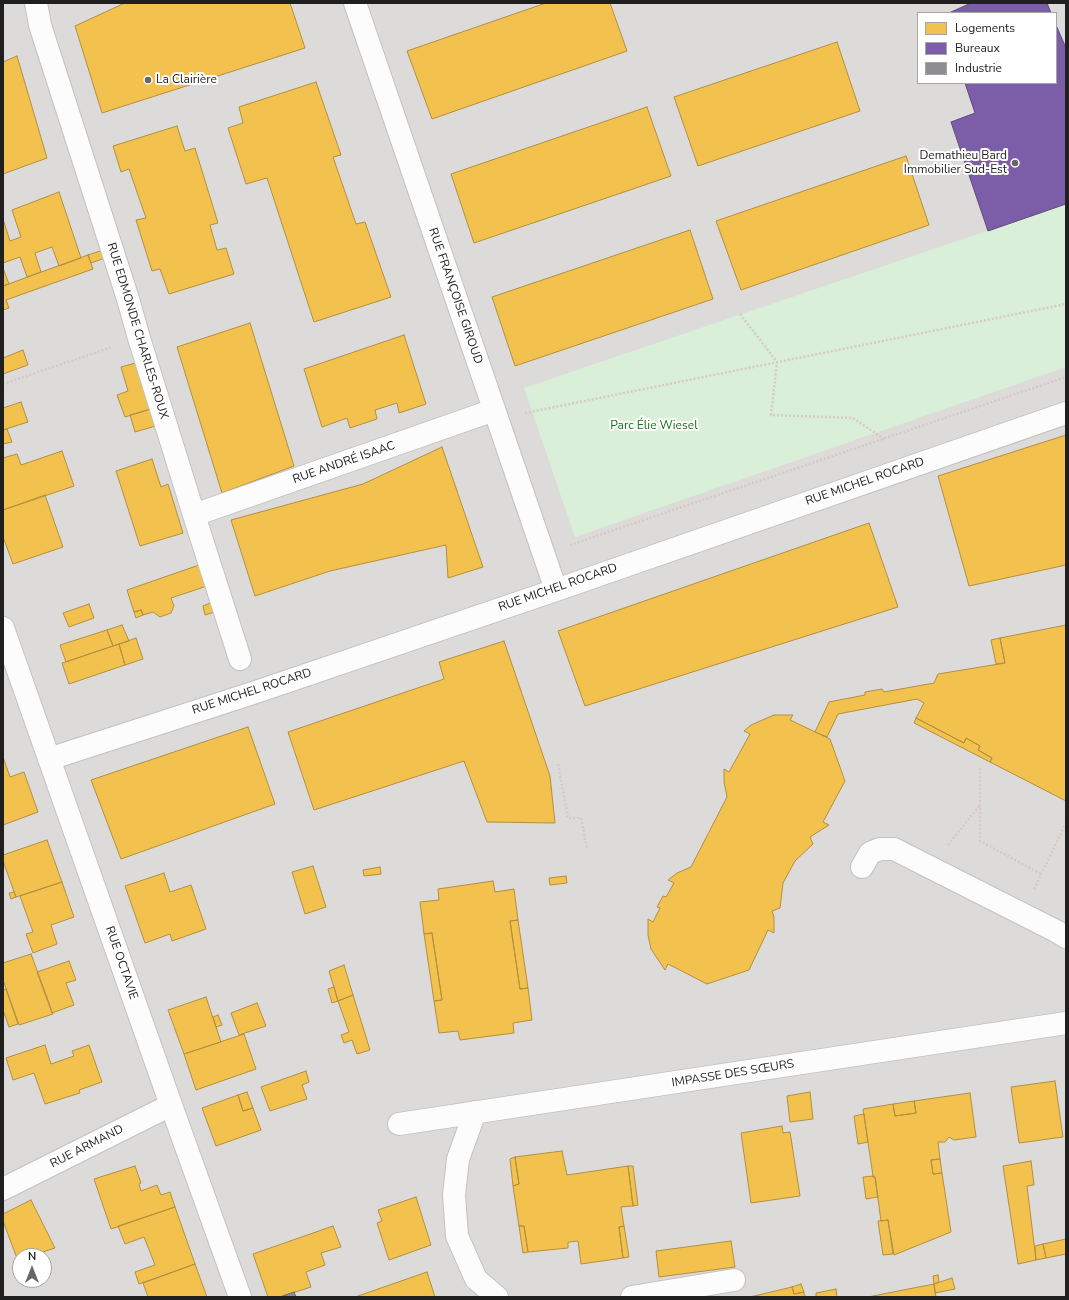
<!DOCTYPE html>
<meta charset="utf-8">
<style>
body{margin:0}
#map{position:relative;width:1069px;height:1300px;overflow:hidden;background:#edebe8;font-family:"Nunito Sans",sans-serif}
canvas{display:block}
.frame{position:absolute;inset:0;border:4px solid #1f1f1f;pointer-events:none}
.legend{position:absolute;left:917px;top:12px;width:140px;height:72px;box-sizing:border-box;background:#fff;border:1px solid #a5a5a5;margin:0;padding:5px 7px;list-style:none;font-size:12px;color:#1f1f1f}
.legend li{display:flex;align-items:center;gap:8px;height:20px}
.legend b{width:20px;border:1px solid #a5a5a5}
.north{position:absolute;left:12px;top:1248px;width:40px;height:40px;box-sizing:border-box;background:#fff;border:1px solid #a5a5a5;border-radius:50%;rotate:0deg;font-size:11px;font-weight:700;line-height:16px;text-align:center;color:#1f1f1f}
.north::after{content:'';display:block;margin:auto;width:14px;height:18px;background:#676665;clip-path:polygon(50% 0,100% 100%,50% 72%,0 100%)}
</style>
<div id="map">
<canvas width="1069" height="1300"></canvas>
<div class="frame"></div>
<ul class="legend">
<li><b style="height:11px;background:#f2c14e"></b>Logements</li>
<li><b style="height:11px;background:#7b5ea7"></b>Bureaux</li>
<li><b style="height:11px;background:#8d8d92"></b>Industrie</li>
</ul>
<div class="north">N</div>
</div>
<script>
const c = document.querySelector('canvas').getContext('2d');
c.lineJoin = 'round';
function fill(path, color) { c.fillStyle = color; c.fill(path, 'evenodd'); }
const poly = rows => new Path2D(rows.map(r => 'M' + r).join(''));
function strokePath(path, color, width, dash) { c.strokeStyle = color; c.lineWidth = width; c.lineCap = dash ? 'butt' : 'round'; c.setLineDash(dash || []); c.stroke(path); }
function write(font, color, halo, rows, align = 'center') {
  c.font = font + ' "Nunito Sans",sans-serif'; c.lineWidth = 4; c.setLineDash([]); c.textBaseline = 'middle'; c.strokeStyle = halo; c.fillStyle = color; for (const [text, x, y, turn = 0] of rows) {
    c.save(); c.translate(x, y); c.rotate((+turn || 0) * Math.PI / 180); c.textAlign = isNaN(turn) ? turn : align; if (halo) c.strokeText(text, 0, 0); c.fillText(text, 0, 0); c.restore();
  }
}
const residential = poly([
 [3,3,1066,3,1066,1297,3,1297],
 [918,13,1056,13,1056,83,918,83],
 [20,1256,44,1256,44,1280,20,1280]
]);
const park = poly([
 [1066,204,1066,367,575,537,524,388]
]);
const homes = poly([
 [125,3,290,3,305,48,102,113,75,26,125,3],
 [546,3,610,3,627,51,432,119,407,51,546,3],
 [837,42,860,111,698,166,674,97,837,42],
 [17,56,47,158,3,174,3,62,17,56],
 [316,82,341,155,333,157,356,224,365,222,391,297,314,322,267,178,246,184,228,128,243,123,239,107,316,82],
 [647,107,671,176,474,243,451,174,647,107],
 [177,126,185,151,195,148,218,223,210,225,217,250,226,248,234,274,169,294,160,269,152,271,136,220,146,218,129,169,121,172,113,146,177,126],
 [906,156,929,225,741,290,716,221,906,156],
 [59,192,81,258,59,266,52,247,35,253,41,272,27,277,20,257,3,263,3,219,10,241,21,237,12,210,59,192],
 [690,230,713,299,515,366,492,297,690,230],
 [103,250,105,258,91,263,88,255,103,250],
 [88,255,93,269,6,300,9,308,3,310,3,286,88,255],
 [3,268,9,284,3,286,3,268],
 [250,323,294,466,222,493,177,347,250,323],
 [404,335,426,404,399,413,397,403,375,410,377,419,350,428,347,418,322,427,304,369,404,335],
 [23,350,28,365,3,374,3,358,23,350],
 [139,362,154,408,125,417,117,395,128,391,121,367,139,362],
 [21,402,28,422,3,430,3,408,21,402],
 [154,408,159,425,135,432,130,415,154,408],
 [7,429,12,442,3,444,3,430,7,429],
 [1066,435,1066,565,969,586,938,476,1066,435],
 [442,447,483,567,448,578,446,545,330,571,255,596,231,520,363,484,442,447],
 [62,451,74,486,3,510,3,458,17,454,21,465,62,451],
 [152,459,161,487,168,484,183,533,140,546,116,471,152,459],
 [45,495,63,547,13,564,3,537,3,510,45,495],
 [869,523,898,607,585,706,558,631,869,523],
 [202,564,210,585,171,598,174,606,171,613,160,617,153,612,143,615,141,610,134,612,127,590,202,564],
 [215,601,218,611,205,615,203,606,215,601],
 [89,604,94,618,69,627,63,613,89,604],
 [141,610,143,615,136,618,134,612,141,610],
 [122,625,129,641,113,646,107,630,122,625],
 [1066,625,1066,801,990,762,992,758,978,750,980,746,966,738,964,743,916,718,924,703,917,699,838,714,827,737,815,732,829,702,865,695,865,692,882,689,884,692,934,683,938,674,1005,663,1000,638,1066,625],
 [107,630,113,646,66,662,60,645,107,630],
 [136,638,143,659,125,665,119,644,136,638],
 [1000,638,1005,663,996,664,991,640,1000,638],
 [504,641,550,776,555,823,487,822,464,761,314,810,288,732,444,679,439,662,504,641],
 [119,644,125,665,69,684,62,663,119,644],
 [774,715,793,715,790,720,830,739,845,781,823,822,829,825,810,837,813,844,795,861,783,883,780,908,772,911,774,917,774,933,768,930,749,970,707,984,668,964,665,970,651,949,648,935,648,919,653,922,660,908,657,907,663,896,666,897,674,883,668,880,677,873,691,867,727,797,724,782,724,769,729,772,750,734,744,731,751,725,774,715],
 [916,718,964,743,966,738,980,746,978,750,992,758,990,762,914,723,916,718],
 [248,727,275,804,121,859,91,780,248,727],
 [3,757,10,777,24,772,38,812,3,825,3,757],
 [47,840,62,882,16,897,3,861,3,855,47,840],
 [313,866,326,907,305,914,292,872,313,866],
 [380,867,381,874,364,876,363,870,380,867],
 [164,873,170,892,191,885,206,929,172,941,170,934,145,943,125,886,164,873],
 [566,876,567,883,550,885,549,878,566,876],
 [493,881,495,892,514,889,518,920,510,921,520,989,528,988,532,1020,513,1023,514,1033,460,1040,458,1031,439,1033,434,1001,442,1000,432,933,424,934,420,902,439,900,438,889,493,881],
 [62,882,74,917,51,925,57,944,33,953,26,934,33,932,20,896,62,882],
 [14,892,16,897,11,899,9,893,14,892],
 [518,920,528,988,520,989,510,921,518,920],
 [432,933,442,1000,434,1001,424,934,432,933],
 [31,954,53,1014,19,1025,3,980,3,963,31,954],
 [69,961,76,980,66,983,74,1005,52,1013,37,972,69,961],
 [344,965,353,995,338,1001,329,971,344,965],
 [334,987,338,1001,332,1003,328,989,334,987],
 [6,989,18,1024,9,1027,3,1010,3,990,6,989],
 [353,995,370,1050,357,1054,352,1040,344,1043,341,1035,349,1032,338,1001,353,995],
 [206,997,221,1042,184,1054,168,1010,206,997],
 [257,1003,266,1026,239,1035,231,1013,257,1003],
 [218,1015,222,1025,216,1027,213,1017,218,1015],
 [244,1034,256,1069,196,1090,184,1054,244,1034],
 [45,1045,51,1064,74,1056,72,1051,89,1045,102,1082,79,1090,80,1093,45,1104,34,1073,13,1080,6,1058,45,1045],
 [306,1071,309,1082,302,1085,307,1099,270,1111,261,1087,306,1071],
 [1055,1081,1063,1137,1019,1143,1011,1087,1055,1081],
 [247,1092,253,1108,243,1111,238,1095,247,1092],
 [810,1092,813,1119,790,1122,787,1096,810,1092],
 [970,1093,976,1137,954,1140,949,1137,945,1142,938,1142,940,1159,931,1160,933,1174,942,1173,951,1232,894,1255,888,1220,881,1221,875,1177,873,1177,873,1176,863,1109,893,1104,895,1116,916,1113,914,1101,970,1093],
 [238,1095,243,1111,253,1108,261,1130,216,1146,202,1108,238,1095],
 [914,1101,916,1113,895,1116,893,1104,914,1101],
 [864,1114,868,1142,858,1144,854,1116,864,1114],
 [782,1126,783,1133,790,1132,800,1196,751,1203,741,1133,782,1126],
 [562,1151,567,1175,628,1166,633,1206,621,1207,624,1226,619,1227,623,1258,581,1264,578,1241,568,1242,568,1248,528,1252,524,1226,519,1226,513,1186,519,1184,515,1157,562,1151],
 [515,1157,519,1184,513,1186,510,1159,515,1157],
 [940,1159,942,1173,933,1174,931,1160,940,1159],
 [1031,1161,1034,1185,1027,1186,1036,1260,1018,1264,1003,1166,1031,1161],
 [135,1166,141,1183,139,1184,141,1191,157,1185,161,1195,170,1192,175,1207,111,1229,94,1179,135,1166],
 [628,1166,633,1166,638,1205,633,1206,628,1166],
 [873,1176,873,1177,875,1177,878,1197,866,1199,863,1177,873,1176],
 [416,1197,431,1245,389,1260,377,1223,382,1221,378,1210,416,1197],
 [31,1200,55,1248,31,1256,20,1256,20,1260,18,1261,3,1221,3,1214,31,1200],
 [175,1207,195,1264,139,1284,135,1272,155,1265,144,1237,125,1244,118,1226,175,1207],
 [888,1220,893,1254,883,1255,878,1221,888,1220],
 [333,1226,341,1247,321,1253,325,1265,306,1272,311,1287,280,1297,268,1297,253,1254,333,1226],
 [519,1226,524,1226,528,1252,523,1253,519,1226],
 [624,1226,629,1257,623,1258,619,1227,624,1226],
 [1066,1239,1066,1254,1046,1258,1043,1244,1066,1239],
 [731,1241,735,1267,659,1277,656,1251,731,1241],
 [1043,1244,1046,1258,1036,1260,1035,1246,1043,1244],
 [195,1264,207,1297,148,1297,143,1283,195,1264],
 [427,1272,435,1297,355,1297,427,1272],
 [938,1275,939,1282,934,1284,933,1276,938,1275],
 [952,1278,955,1289,935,1293,934,1284,952,1278],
 [801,1284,804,1292,794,1294,792,1287,801,1284],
 [934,1284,936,1297,868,1297,893,1292,934,1284],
 [792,1287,794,1294,804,1292,804,1295,807,1297,750,1297,792,1287],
 [836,1289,837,1297,816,1297,816,1293,836,1289]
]);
const offices = poly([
 [971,3,1047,3,1051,13,949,13,971,3],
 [1056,25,1066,48,1066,204,988,231,951,122,975,113,965,83,1056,83,1056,25]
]);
const industry = poly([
 [294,1292,296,1297,280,1297,294,1292]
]);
const path = poly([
 [740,314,777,362,771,415,853,418,884,439],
 [3,384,112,347],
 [525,413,1066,304],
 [570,545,1066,377],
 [558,764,568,818,581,818,587,848],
 [980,768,980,841,1041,874],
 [948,845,980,805],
 [1034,889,1066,823]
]);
const minor = poly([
 [36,3,40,25,128,299,139,338,194,515,240,659],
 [355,3,556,590],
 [194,515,494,410],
 [3,628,171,1105,240,1297],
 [49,759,256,692,556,590,1066,413],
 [862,867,870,853,880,849,894,849,1056,931,1066,937],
 [475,1112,458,1159,454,1195,457,1236,476,1279,497,1297],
 [399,1124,1066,1023],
 [3,1189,171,1105],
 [632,1297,734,1280]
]);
const markers = [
 [148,80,4,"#676665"],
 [1015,163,4,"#676665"]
];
const poiNames = [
 ["La Clairière",156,80],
 ["Demathieu Bard",1007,156,"right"],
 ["Immobilier Sud-Est",1007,170,"right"]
];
const streetNames = [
 ["RUE FRANÇOISE GIROUD",455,296,71],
 ["RUE EDMONDE CHARLES-ROUX",137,331,73],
 ["RUE ANDRÉ ISAAC",344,463,-19],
 ["RUE MICHEL ROCARD",865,482,-19],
 ["RUE MICHEL ROCARD",558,588,-19],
 ["RUE MICHEL ROCARD",252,692,-18],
 ["RUE OCTAVIE",121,963,71],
 ["IMPASSE DES SŒURS",733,1074,-9],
 ["RUE ARMAND",87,1147,-27]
];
const parkNames = [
 ["Parc Élie Wiesel",654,426]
];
fill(residential, '#dcdbd9');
fill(park, '#d9efd7');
fill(homes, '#f2c14e');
strokePath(homes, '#b39040', 1);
fill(offices, '#7b5ea7');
strokePath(offices, '#5f4b7e', 1);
fill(industry, '#8d8d92');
strokePath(industry, '#6c6c70', 1);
strokePath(minor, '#c3c2c0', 24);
strokePath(path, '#d6cac8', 2.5, [2, 2]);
strokePath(minor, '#fcfcfc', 22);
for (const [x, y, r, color] of markers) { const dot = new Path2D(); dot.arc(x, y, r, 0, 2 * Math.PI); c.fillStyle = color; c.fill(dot); strokePath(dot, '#fff', 1.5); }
write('12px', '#1f1f1f', '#fff', poiNames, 'left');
write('12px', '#1f1f1f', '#fff', streetNames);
write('12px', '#187219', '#fff', parkNames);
</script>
